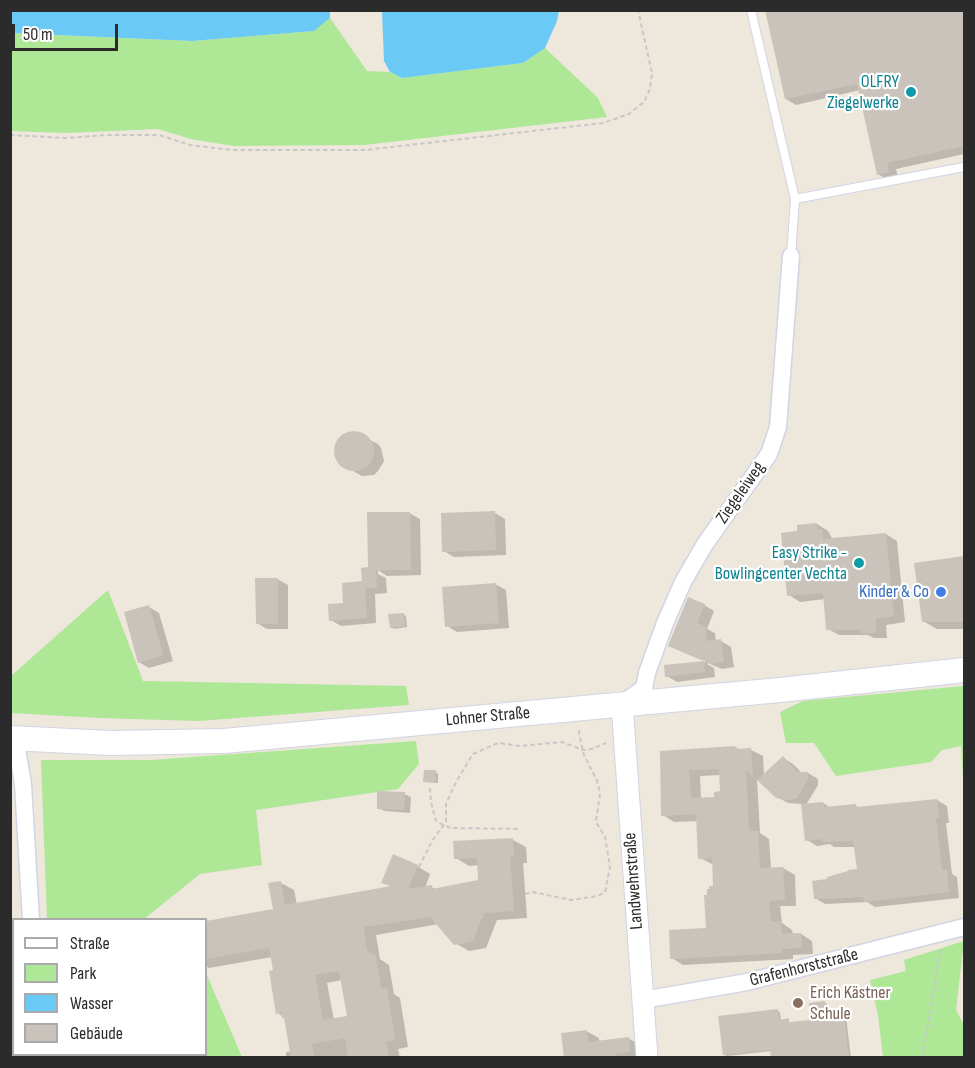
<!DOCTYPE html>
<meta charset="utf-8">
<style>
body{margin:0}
#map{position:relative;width:975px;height:1068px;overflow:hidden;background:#ede7dc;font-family:"Sofia Sans Condensed",sans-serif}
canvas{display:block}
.frame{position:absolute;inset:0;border:12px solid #2b2b2b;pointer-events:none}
.legend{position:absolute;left:12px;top:918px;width:195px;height:138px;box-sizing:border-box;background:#fff;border:2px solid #aaa;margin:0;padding:8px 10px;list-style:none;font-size:18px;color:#2b2b2b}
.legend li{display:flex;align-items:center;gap:12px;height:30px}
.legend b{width:30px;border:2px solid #aaa}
.scale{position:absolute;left:12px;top:24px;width:106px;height:27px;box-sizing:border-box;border:3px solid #2b2b2b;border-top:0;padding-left:8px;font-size:18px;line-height:21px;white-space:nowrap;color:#2b2b2b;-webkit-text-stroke:4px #fff;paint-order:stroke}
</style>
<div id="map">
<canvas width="975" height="1068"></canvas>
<div class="frame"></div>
<ul class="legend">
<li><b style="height:8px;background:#fff"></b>Straße</li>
<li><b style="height:16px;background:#aee796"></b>Park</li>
<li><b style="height:16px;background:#6acaf5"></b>Wasser</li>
<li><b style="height:16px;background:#c9c3bc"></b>Gebäude</li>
</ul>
<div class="scale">50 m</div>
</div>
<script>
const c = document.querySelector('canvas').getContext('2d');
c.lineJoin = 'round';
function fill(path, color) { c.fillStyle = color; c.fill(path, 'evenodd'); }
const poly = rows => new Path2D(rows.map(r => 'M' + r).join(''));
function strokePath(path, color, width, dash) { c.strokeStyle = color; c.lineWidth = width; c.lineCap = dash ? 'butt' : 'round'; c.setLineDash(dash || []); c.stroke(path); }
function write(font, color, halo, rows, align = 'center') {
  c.font = font + ' "Sofia Sans Condensed",sans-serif'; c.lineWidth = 4.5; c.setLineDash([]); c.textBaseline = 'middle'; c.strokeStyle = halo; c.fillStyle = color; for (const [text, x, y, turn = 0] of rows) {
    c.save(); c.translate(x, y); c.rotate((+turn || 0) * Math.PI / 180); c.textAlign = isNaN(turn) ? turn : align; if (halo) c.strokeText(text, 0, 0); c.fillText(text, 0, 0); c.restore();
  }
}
const green = poly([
 [330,18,367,71,390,72,402,78,523,63,545,48,598,98,607,117,364,145,233,146,191,139,158,129,66,133,11,131,11,33,192,41,313,31],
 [108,590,143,681,406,686,409,705,198,721,100,718,11,713,11,676],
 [964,686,964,792,961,746,942,750,931,762,836,776,814,743,786,743,780,712,803,701],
 [416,741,419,764,398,789,256,810,262,865,200,874,144,919,47,920,41,760,151,760],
 [964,941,956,1010,964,1025,964,1057,883,1057,878,1015,870,980,906,971,904,960],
 [206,973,242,1057,53,1057,53,1054,206,1054]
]);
const water = poly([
 [11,10,330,10,330,18,314,31,192,41,11,33],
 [382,11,382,10,559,11,557,21,545,48,523,63,402,78,390,72,384,61]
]);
const shadow = poly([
 [766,10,964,10,964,154,896,169,898,178,888,180,878,174,860,90,796,105,786,99],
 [354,432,378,444,381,448,384,461,378,471,374,475,362,476,340,464,335,453,335,447,342,436],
 [409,513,420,519,421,575,387,576,378,570,378,574,386,578,387,593,375,594,376,623,341,626,331,620,364,583,370,569],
 [495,513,505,519,506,555,454,557,444,551],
 [817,524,828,531,833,540,886,534,897,541,905,622,886,625,887,638,874,638,868,635,839,635,828,629,825,599,800,602,789,595,799,532],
 [964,557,964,629,937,629,923,621,916,564],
 [277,579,288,585,288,629,267,629,257,623],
 [495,584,506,590,509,628,457,632,447,626],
 [704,605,714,611,707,629,715,633,716,641,721,641,731,647,734,667,722,669,708,663,707,664,714,668,715,677,677,682,667,676,666,667,707,662,680,651],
 [149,607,159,613,173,661,149,668,139,662],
 [403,614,406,616,407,627,394,629,391,627],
 [735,747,740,750,751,750,763,756,764,776,783,758,793,764,802,773,808,773,818,779,818,785,806,805,823,803,831,808,856,806,860,808,937,800,947,806,949,823,946,823,952,874,957,877,959,898,875,907,867,902,825,904,815,898,829,881,859,870,856,847,834,847,830,844,817,846,807,840,803,804,788,803,777,797,757,779,760,833,769,839,771,869,783,868,795,875,796,906,780,906,782,923,792,930,793,935,801,934,812,941,813,954,793,955,793,959,683,965,672,958,708,929,709,896,715,887,714,865,700,858,698,821,674,822,663,815,661,752],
 [720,775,722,793,716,798,701,799,700,776],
 [436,772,438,774,438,783,425,781],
 [404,794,411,797,410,813,385,811,378,808],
 [513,840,526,847,527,863,523,863,527,918,497,920,486,948,469,951,455,943,439,924,376,935,380,959,389,965,394,994,400,998,408,1047,398,1049,400,1058,286,1058,286,1052,291,1051,286,1019,278,1013,272,957,209,968,206,966,206,923,274,911,281,883,294,890,297,905,393,888,383,882,417,866,430,874,425,888,431,887,437,890,480,881,479,865,469,866,456,858],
 [342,980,349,1017,334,1020,327,983],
 [825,1003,827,1004,829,1017,844,1016,846,1017,851,1058,773,1058,772,1051,727,1056,724,1054,777,1011,780,1012,781,1021,788,1020,791,1024,813,1021],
 [586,1031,599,1038,599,1042,628,1038,640,1045,641,1058,566,1058]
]);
const building = poly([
 [765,10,964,10,964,146,887,163,889,172,877,175,857,84,785,99],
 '334 451a20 20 0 1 1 40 0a20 20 0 1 1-40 0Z',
 [495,511,496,550,442,552,441,513],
 [367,512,410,512,411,570,376,570,377,588,365,588,367,618,329,621,328,604,343,603,342,583,362,581,361,568,368,567],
 [817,523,817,529,822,529,823,539,886,533,894,616,876,619,876,633,861,633,861,630,826,630,823,593,787,596,781,533,797,531,797,525],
 [964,556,964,622,922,622,914,563],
 [255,578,278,578,278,624,256,624],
 [496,583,499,623,445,627,442,587],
 [688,597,705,604,697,623,705,626,707,641,721,639,724,662,711,664,668,646],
 [149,605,163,655,138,663,124,612],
 [404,613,405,626,390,628,388,614],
 [704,661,705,672,665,677,664,665],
 [735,746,736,749,751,748,753,777,746,770,749,831,758,831,760,868,783,867,785,900,769,901,771,922,781,921,782,934,801,933,802,948,782,949,782,953,670,959,669,930,706,928,704,895,707,895,707,889,709,889,709,886,713,886,712,858,698,859,696,814,661,816,660,751],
 [719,769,720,791,714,792,714,797,691,798,689,770],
 [783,756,797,772,808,772,808,779,797,798,788,800,776,798,757,780],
 [424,770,436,770,435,783,423,782],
 [377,791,405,792,404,810,377,809],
 [937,799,939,818,936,818,942,870,947,870,949,892,864,902,863,897,814,899,812,881,827,879,827,877,848,871,848,870,857,869,853,841,822,842,822,839,805,841,801,804,823,802,824,807,856,804,856,807],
 [513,838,514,856,510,856,514,911,484,913,473,941,454,945,430,917,364,927,367,950,376,956,381,989,387,988,395,1040,386,1042,389,1058,348,1058,345,1038,312,1044,315,1058,291,1058,284,1018,282,1018,281,1013,276,1014,269,971,273,970,269,948,206,959,206,921,273,909,268,883,281,881,285,905,391,886,381,883,393,854,418,865,408,889,432,885,432,889,478,880,477,858,454,859,453,841],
 [339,971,347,1016,323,1020,315,975],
 [825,1001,827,1016,844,1014,849,1058,771,1058,770,1050,723,1055,718,1016,778,1009,779,1020,789,1018,789,1022,811,1020,809,1003],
 [587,1030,588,1042,629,1037,630,1052,615,1054,615,1058,564,1058,561,1033]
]);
const path = poly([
 [10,135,66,138,106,135,159,135,190,145,232,150,365,150,603,123,629,114,644,102,650,89,652,73,638,10],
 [430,788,431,802,436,821,443,825,451,828,519,829],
 [419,867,432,841,446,822,446,804,456,782,473,754,498,743,520,746,562,742,583,750,592,749,606,743],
 [525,894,533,892,571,900,598,896,605,892,610,867,605,837,596,822,600,793,597,781,584,755,579,734,580,727],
 [188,1054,190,1058],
 [922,1058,941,948]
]);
const service = poly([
 [751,10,795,199],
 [791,256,795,199,964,167]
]);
const minor = poly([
 [623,703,644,688,647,673,665,623,683,582,705,544,769,454,778,427,791,256],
 [15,738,23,784,31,920],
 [643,1000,747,982,964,927],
 [38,1054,39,1058]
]);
const tertiary = poly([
 [622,704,647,1058]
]);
const secondary = poly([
 [10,738,111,743,224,741,780,690,964,670]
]);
const markers = [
 [911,92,6,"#0f9aa8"],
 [859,563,6,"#0f9aa8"],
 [941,592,6,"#3f7fe0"],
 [798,1003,6,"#8d6e63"]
];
const cultureNames = [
 ["OLFRY",899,82],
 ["Ziegelwerke",899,103],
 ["Easy Strike -",847,553],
 ["Bowlingcenter Vechta",847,574]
];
const streetNames = [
 ["Ziegeleiweg",741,493,-55],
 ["Lohner Straße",488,717,-5],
 ["Landwehrstraße",634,881,-94],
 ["Grafenhorststraße",804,968,-14]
];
const shopNames = [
 ["Kinder & Co",929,592]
];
const educationNames = [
 ["Erich Kästner",810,993],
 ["Schule",810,1014]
];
fill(green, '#aee796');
fill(water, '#6acaf5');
fill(shadow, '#0003');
fill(building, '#c9c3bc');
strokePath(service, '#d1d4e4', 10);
strokePath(minor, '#d1d4e4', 19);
strokePath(tertiary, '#d1d4e4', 23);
strokePath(secondary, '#d1d4e4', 26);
strokePath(path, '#c8c8c8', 2, [4.5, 3]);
strokePath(service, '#fff', 8);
strokePath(minor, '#fff', 16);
strokePath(tertiary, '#fff', 21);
strokePath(secondary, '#fff', 24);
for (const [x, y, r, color] of markers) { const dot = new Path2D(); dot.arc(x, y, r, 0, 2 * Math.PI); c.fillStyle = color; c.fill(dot); strokePath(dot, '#fff', 2); }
write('18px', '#0d838f', '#fff', cultureNames, 'right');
write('18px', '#2b2b2b', '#fff', streetNames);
write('18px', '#366cbe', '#fff', shopNames, 'right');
write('18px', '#785e54', '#fff', educationNames, 'left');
</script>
